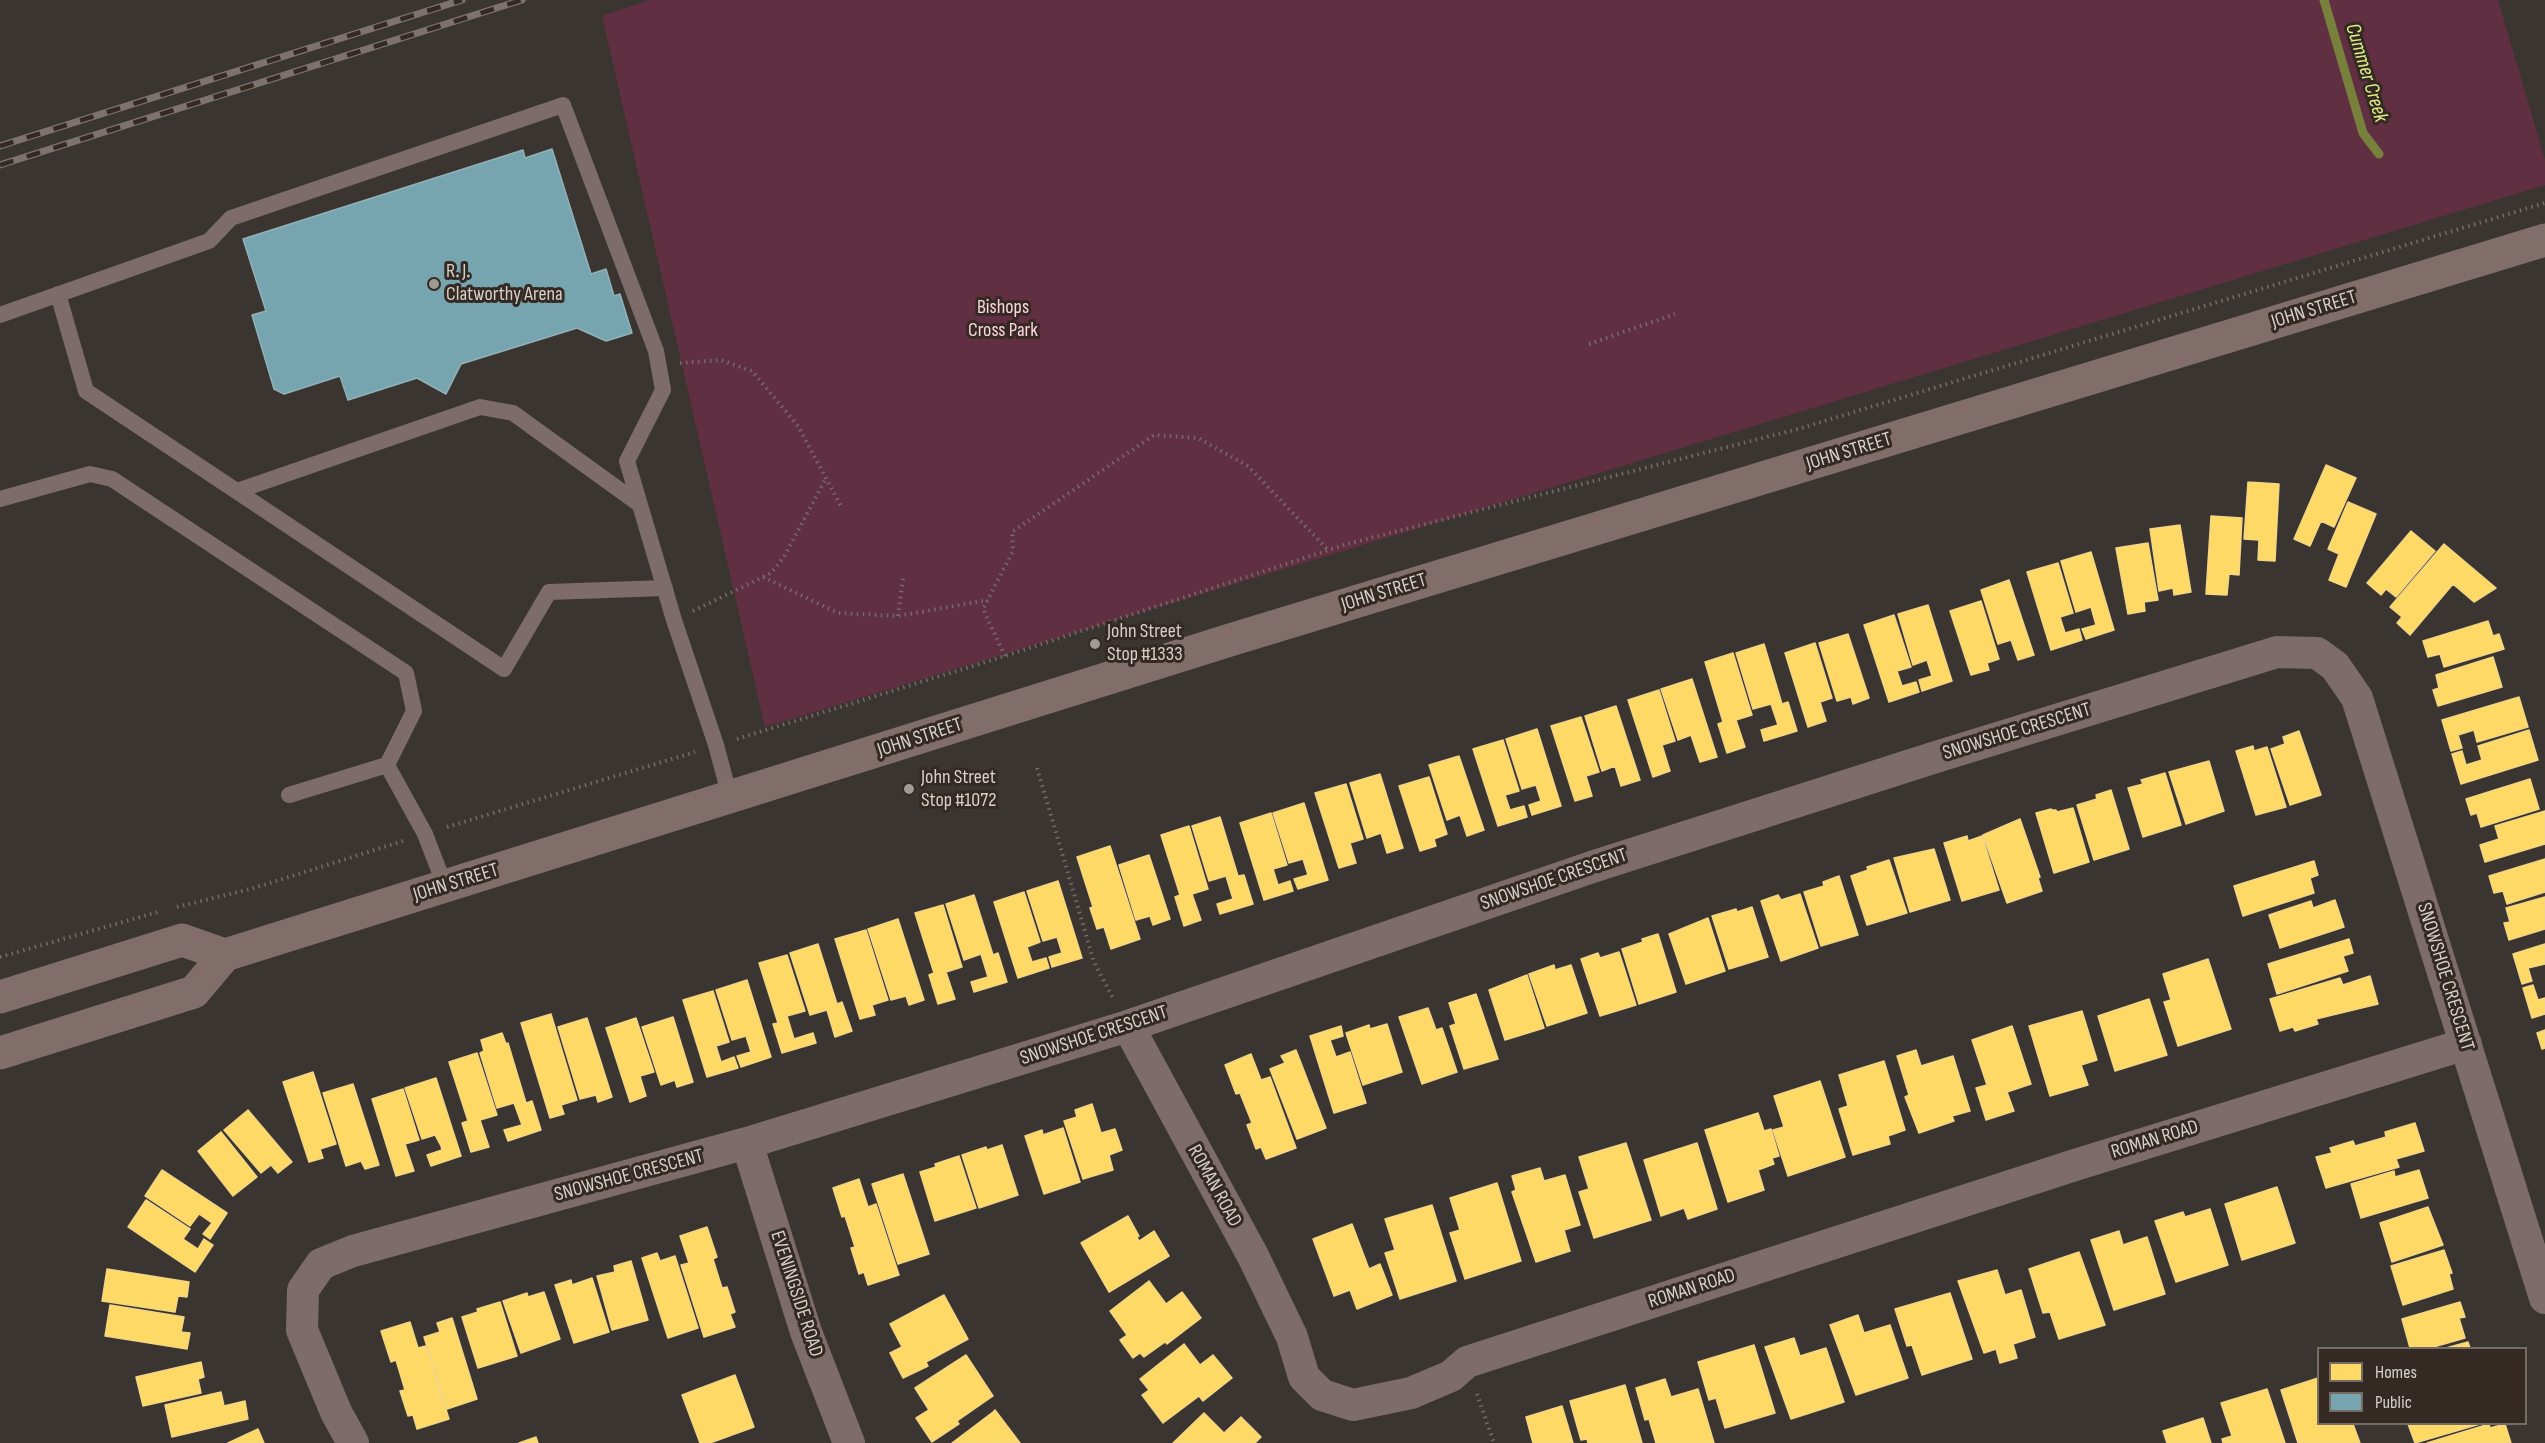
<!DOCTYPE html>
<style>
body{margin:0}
#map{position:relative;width:2545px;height:1443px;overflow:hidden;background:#3b3531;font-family:"Sofia Sans Condensed",sans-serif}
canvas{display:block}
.legend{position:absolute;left:2317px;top:1347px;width:210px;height:78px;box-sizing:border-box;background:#342a23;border:2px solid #756c66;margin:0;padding:8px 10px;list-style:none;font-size:18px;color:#d6d0cb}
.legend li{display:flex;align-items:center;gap:12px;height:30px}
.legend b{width:30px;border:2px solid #756c66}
</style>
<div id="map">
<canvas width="2545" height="1443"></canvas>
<ul class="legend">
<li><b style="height:16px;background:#ffd966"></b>Homes</li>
<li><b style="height:16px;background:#76a5af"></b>Public</li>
</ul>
</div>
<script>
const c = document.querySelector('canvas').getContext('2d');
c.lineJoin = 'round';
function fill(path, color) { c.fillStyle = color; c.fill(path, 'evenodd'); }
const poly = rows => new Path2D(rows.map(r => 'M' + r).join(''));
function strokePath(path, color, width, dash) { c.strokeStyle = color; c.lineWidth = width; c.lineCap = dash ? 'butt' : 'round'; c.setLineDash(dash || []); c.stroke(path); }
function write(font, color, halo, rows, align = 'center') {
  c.font = font + ' "Sofia Sans Condensed",sans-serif'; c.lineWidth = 6; c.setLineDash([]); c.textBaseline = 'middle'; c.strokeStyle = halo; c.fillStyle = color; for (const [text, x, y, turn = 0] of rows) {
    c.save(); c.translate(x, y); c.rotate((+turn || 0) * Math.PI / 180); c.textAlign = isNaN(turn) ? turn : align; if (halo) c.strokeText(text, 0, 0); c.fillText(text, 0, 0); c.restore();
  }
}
const green = poly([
 [650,0,2498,0,2545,160,2545,185,765,727,602,16]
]);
const homes = poly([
 [2326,465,2356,478,2334,527,2321,521,2310,546,2294,539,2326,465],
 [2248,482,2279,484,2275,561,2258,560,2259,540,2244,539,2248,482],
 [2348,502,2376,514,2346,587,2329,580,2339,554,2328,549,2348,502],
 [2211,516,2242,518,2239,575,2229,574,2227,595,2206,594,2211,516],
 [2180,525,2191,592,2174,595,2173,588,2159,591,2150,529,2180,525],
 [2411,531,2435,551,2396,597,2386,589,2381,595,2367,583,2411,531],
 [2148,543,2158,600,2144,602,2145,611,2128,614,2116,548,2148,543],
 [2444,544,2496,588,2474,602,2453,584,2410,635,2397,623,2402,617,2390,607,2444,544],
 [2091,552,2114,630,2086,639,2082,629,2096,625,2091,607,2076,612,2061,561,2091,552],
 [2058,563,2073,613,2060,617,2065,633,2079,629,2082,640,2051,650,2027,572,2058,563],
 [2009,580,2034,655,2018,660,2011,640,1998,644,1981,590,2009,580],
 [1981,601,1999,659,1987,663,1989,670,1971,675,1950,611,1981,601],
 [1928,605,1952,681,1922,691,1919,680,1932,676,1927,660,1913,665,1898,614,1928,605],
 [1894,615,1911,667,1897,671,1902,686,1916,682,1919,692,1889,702,1864,625,1894,615],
 [2488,621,2493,636,2499,634,2504,649,2444,667,2440,654,2428,657,2423,641,2488,621],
 [1848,634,1869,698,1853,704,1851,697,1837,701,1819,643,1848,634],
 [1815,643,1832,698,1820,702,1826,721,1808,727,1785,653,1815,643],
 [1764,644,1782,704,1788,702,1797,731,1764,741,1761,730,1778,725,1771,704,1753,709,1736,653,1764,644],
 [1733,653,1752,715,1736,720,1745,747,1727,753,1718,724,1723,722,1705,662,1733,653],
 [2493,657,2502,687,2438,706,2433,690,2439,688,2436,675,2493,657],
 [1692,679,1717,757,1700,762,1691,735,1678,740,1661,689,1692,679],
 [1659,690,1675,741,1662,745,1670,771,1653,777,1628,700,1659,690],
 [2519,697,2528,727,2477,742,2474,730,2458,735,2462,748,2451,751,2442,720,2519,697],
 [1616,706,1640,780,1621,786,1615,766,1602,771,1585,716,1616,706],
 [1581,717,1599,772,1586,776,1592,796,1575,801,1551,726,1581,717],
 [1537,729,1561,806,1532,815,1529,805,1541,801,1536,785,1522,789,1506,739,1537,729],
 [2529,730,2538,760,2461,784,2452,754,2462,751,2466,765,2482,760,2478,746,2529,730],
 [2299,731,2321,795,2290,805,2271,749,2285,744,2283,737,2299,731],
 [1503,740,1519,791,1505,795,1510,810,1524,806,1527,817,1498,826,1473,749,1503,740],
 [2253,746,2254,751,2267,747,2286,807,2256,815,2236,751,2253,746],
 [1459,756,1484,830,1467,836,1460,815,1447,820,1429,765,1459,756],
 [2209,761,2224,811,2186,824,2169,772,2209,761],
 [2165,773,2181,825,2143,837,2128,788,2143,784,2141,780,2165,773],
 [1380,774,1403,848,1387,853,1381,833,1367,838,1350,783,1380,774],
 [1429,777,1447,834,1434,839,1436,846,1420,851,1399,786,1429,777],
 [2530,779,2539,809,2481,827,2477,813,2471,815,2466,799,2530,779],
 [1346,784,1363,839,1350,843,1356,863,1339,868,1315,793,1346,784],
 [2111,790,2129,849,2094,860,2077,805,2097,799,2096,795,2111,790],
 [1304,803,1328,880,1298,889,1294,879,1308,875,1303,859,1289,863,1273,813,1304,803],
 [2073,808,2089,862,2054,873,2036,813,2051,809,2052,810,2056,810,2057,812,2073,808],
 [2545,811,2545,844,2485,862,2480,845,2499,839,2495,826,2545,811],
 [1271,813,1287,865,1273,869,1278,885,1290,881,1293,891,1264,900,1240,823,1271,813],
 [1220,817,1238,876,1244,875,1253,904,1220,914,1217,904,1233,899,1226,876,1209,881,1192,826,1220,817],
 [2020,819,2040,877,2038,878,2042,891,2007,903,1983,835,2020,819],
 [1189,826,1208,889,1192,894,1201,920,1184,926,1175,897,1180,895,1161,835,1189,826],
 [1967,836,1968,841,1982,836,1999,890,1962,901,1944,843,1967,836],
 [1110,846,1140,939,1111,949,1104,927,1097,929,1090,908,1093,907,1077,857,1110,846],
 [1934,849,1950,900,1910,912,1894,858,1934,849],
 [1149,855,1170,919,1153,925,1150,916,1136,920,1119,865,1149,855],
 [2545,859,2545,892,2507,904,2503,891,2494,893,2489,876,2545,859],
 [1889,860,1907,913,1867,925,1851,876,1868,870,1867,867,1889,860],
 [2314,861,2318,875,2310,878,2314,893,2243,916,2234,886,2314,861],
 [1839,876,1858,935,1821,946,1804,892,1824,886,1823,882,1839,876],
 [1058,881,1082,958,1052,967,1049,957,1062,953,1057,937,1043,941,1027,891,1058,881],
 [1024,892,1040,942,1027,947,1032,962,1046,958,1049,968,1018,978,994,902,1024,892],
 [1800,894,1818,948,1781,961,1761,901,1778,895,1781,900,1800,894],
 [974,895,993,955,998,953,1007,982,974,992,971,982,988,977,981,954,964,960,946,904,974,895],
 [2545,897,2545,929,2509,940,2504,923,2510,922,2506,908,2545,897],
 [2335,900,2344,927,2280,948,2269,915,2311,901,2313,908,2335,900],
 [943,905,962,967,946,972,955,999,938,1004,929,975,934,973,915,913,943,905],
 [1752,907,1768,957,1729,969,1712,916,1736,909,1737,912,1752,907],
 [1708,918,1725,971,1686,984,1669,934,1708,918],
 [898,919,924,1000,909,1005,906,996,891,1000,868,929,898,919],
 [866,930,888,1000,872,1005,875,1015,860,1019,835,939,866,930],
 [1658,934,1676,992,1639,1004,1622,949,1643,942,1642,939,1658,934],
 [2349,939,2353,953,2343,956,2348,971,2277,994,2268,964,2349,939],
 [818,944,837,1004,842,1002,852,1031,835,1037,827,1010,810,1015,790,953,818,944],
 [2545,944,2545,964,2528,968,2532,981,2522,984,2513,954,2545,944],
 [1619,952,1636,1005,1600,1016,1581,959,1598,953,1600,958,1619,952],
 [787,955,805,1011,787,1016,794,1039,813,1033,816,1043,782,1053,773,1024,778,1023,759,963,787,955],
 [2208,959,2231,1029,2178,1046,2164,1002,2171,1000,2163,974,2208,959],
 [1554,965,1555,970,1571,965,1587,1013,1547,1026,1529,974,1554,965],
 [1527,975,1544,1028,1505,1040,1489,990,1527,975],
 [2370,976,2378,1004,2316,1019,2318,1024,2295,1031,2293,1027,2280,1031,2270,999,2340,978,2343,985,2370,976],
 [747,980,771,1057,741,1067,737,1056,751,1052,746,1036,732,1040,716,990,747,980],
 [2533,985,2538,1000,2545,998,2545,1014,2532,1018,2523,988,2533,985],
 [713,991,729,1042,716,1046,721,1062,734,1057,738,1068,707,1077,683,1000,713,991],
 [1476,994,1498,1059,1464,1069,1450,1026,1456,1024,1449,1003,1476,994],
 [2149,999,2167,1055,2115,1071,2098,1016,2149,999],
 [1428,1008,1436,1030,1442,1028,1457,1072,1422,1084,1399,1017,1428,1008],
 [2082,1011,2097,1060,2081,1065,2088,1085,2050,1096,2029,1026,2082,1011],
 [551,1014,577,1100,561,1105,564,1114,550,1118,521,1023,551,1014],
 [673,1017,693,1082,677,1087,675,1080,661,1085,642,1027,673,1017],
 [587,1018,612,1097,598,1102,596,1095,580,1099,558,1027,587,1018],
 [636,1018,654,1072,640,1076,646,1096,630,1102,606,1028,636,1018],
 [1387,1024,1402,1072,1363,1085,1346,1033,1369,1025,1370,1029,1387,1024],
 [1341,1026,1343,1036,1330,1040,1336,1057,1350,1052,1366,1103,1334,1113,1310,1036,1341,1026],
 [2012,1026,2031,1084,2007,1092,2014,1111,1986,1120,1976,1088,1987,1085,1972,1040,2012,1026],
 [2545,1030,2545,1048,2542,1049,2537,1033,2545,1030],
 [502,1033,506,1044,508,1043,526,1103,532,1101,541,1130,508,1141,504,1130,522,1125,514,1103,497,1108,480,1053,484,1051,481,1040,502,1033],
 [1296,1050,1326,1128,1297,1139,1270,1069,1285,1063,1281,1056,1296,1050],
 [1916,1050,1921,1066,1953,1056,1970,1111,1952,1116,1954,1121,1919,1133,1905,1097,1909,1095,1897,1056,1916,1050],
 [477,1053,497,1115,480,1120,489,1147,471,1152,462,1123,468,1121,449,1062,477,1053],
 [1251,1054,1261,1080,1270,1077,1296,1148,1266,1159,1261,1147,1256,1149,1247,1125,1252,1123,1240,1093,1236,1094,1225,1065,1251,1054],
 [1884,1061,1905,1130,1888,1136,1890,1144,1853,1155,1839,1109,1848,1106,1839,1075,1884,1061],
 [313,1072,336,1144,320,1149,323,1158,309,1162,283,1082,313,1072],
 [436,1078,461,1156,431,1166,427,1155,442,1150,441,1146,435,1135,422,1139,405,1088,436,1078],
 [1820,1081,1845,1157,1788,1176,1773,1130,1784,1127,1774,1096,1820,1081],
 [353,1084,379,1165,365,1169,361,1161,346,1166,323,1093,353,1084],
 [403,1089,419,1140,405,1144,414,1171,396,1176,372,1099,403,1089],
 [1092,1104,1101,1133,1115,1129,1122,1150,1109,1155,1113,1170,1083,1179,1064,1121,1077,1117,1075,1110,1092,1104],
 [248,1110,292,1162,278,1173,271,1165,261,1173,224,1130,248,1110],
 [1758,1113,1764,1131,1771,1129,1779,1156,1772,1158,1774,1164,1758,1170,1764,1190,1728,1202,1705,1130,1758,1113],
 [2415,1123,2424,1151,2396,1159,2399,1167,2326,1188,2316,1157,2332,1153,2330,1148,2353,1141,2355,1146,2386,1137,2385,1132,2415,1123],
 [1063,1128,1080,1182,1044,1194,1025,1136,1042,1130,1043,1135,1063,1128],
 [221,1132,257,1177,233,1196,198,1151,221,1132],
 [1626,1143,1651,1220,1594,1238,1579,1192,1589,1189,1579,1157,1626,1143],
 [1697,1143,1717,1209,1688,1219,1684,1208,1661,1216,1644,1160,1697,1143],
 [1002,1145,1018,1195,979,1208,962,1155,986,1147,987,1150,1002,1145],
 [959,1156,976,1208,935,1221,920,1172,936,1167,935,1164,959,1156],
 [1540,1168,1544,1181,1565,1175,1580,1225,1564,1230,1570,1251,1536,1262,1512,1192,1516,1190,1512,1176,1540,1168],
 [162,1170,227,1213,210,1239,203,1234,212,1223,199,1214,190,1226,145,1196,162,1170],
 [2419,1170,2428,1198,2361,1218,2351,1184,2394,1171,2395,1177,2419,1170],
 [903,1174,929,1254,898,1264,872,1184,903,1174],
 [859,1179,868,1207,876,1204,899,1275,868,1285,864,1272,859,1274,851,1248,855,1247,845,1216,842,1217,833,1188,859,1179],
 [1497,1183,1521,1261,1465,1279,1450,1233,1460,1230,1450,1198,1497,1183],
 [2277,1187,2295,1243,2242,1260,2225,1204,2277,1187],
 [146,1200,190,1229,183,1239,198,1249,204,1239,213,1245,195,1272,128,1227,146,1200],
 [1432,1205,1456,1281,1400,1299,1385,1253,1395,1250,1385,1219,1432,1205],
 [2428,1207,2443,1245,2392,1262,2380,1223,2428,1207],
 [2210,1209,2228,1265,2176,1282,2155,1221,2183,1212,2185,1217,2210,1209],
 [1128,1216,1139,1236,1137,1237,1139,1241,1154,1231,1169,1256,1109,1292,1081,1243,1128,1216],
 [1352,1224,1369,1269,1380,1264,1392,1295,1357,1309,1350,1290,1334,1296,1313,1239,1352,1224],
 [707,1227,717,1257,713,1259,722,1288,727,1287,735,1312,730,1314,735,1327,704,1337,681,1265,689,1263,680,1236,707,1227],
 [2119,1231,2123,1245,2147,1237,2165,1294,2114,1310,2091,1240,2119,1231],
 [2444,1250,2452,1273,2449,1274,2453,1289,2403,1305,2391,1266,2444,1250],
 [2079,1252,2105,1325,2059,1339,2050,1312,2043,1313,2029,1269,2079,1252],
 [657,1253,660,1261,675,1256,698,1328,668,1338,642,1258,657,1253],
 [631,1261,648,1320,612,1330,597,1276,615,1272,614,1266,631,1261],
 [107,1269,189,1282,187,1297,178,1296,175,1312,102,1301,107,1269],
 [1997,1270,2005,1295,2021,1290,2035,1337,2013,1344,2017,1358,2000,1363,1996,1349,1984,1353,1958,1281,1997,1270],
 [592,1278,609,1332,574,1343,555,1285,571,1280,572,1285,592,1278],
 [1149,1281,1166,1304,1182,1292,1201,1318,1167,1344,1165,1342,1144,1357,1140,1353,1133,1358,1120,1340,1127,1335,1110,1311,1149,1281],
 [544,1292,560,1339,521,1353,503,1301,527,1293,528,1297,544,1292],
 [1950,1293,1972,1359,1922,1375,1912,1345,1907,1346,1895,1309,1950,1293],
 [944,1295,968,1339,926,1362,928,1366,903,1378,890,1353,902,1347,890,1324,944,1295],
 [500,1302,517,1356,478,1368,462,1317,478,1312,477,1309,500,1302],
 [2460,1302,2465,1317,2459,1318,2465,1338,2430,1348,2410,1348,2402,1319,2460,1302],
 [110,1305,184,1317,181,1332,190,1333,187,1349,105,1336,110,1305],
 [1858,1315,1864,1333,1890,1325,1908,1378,1856,1395,1830,1325,1858,1315],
 [452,1318,477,1399,447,1409,424,1337,440,1332,437,1323,452,1318],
 [410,1322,418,1348,426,1346,449,1419,417,1429,413,1415,408,1416,400,1391,405,1390,396,1360,391,1362,381,1331,410,1322],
 [1794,1338,1800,1356,1826,1348,1844,1402,1791,1419,1765,1347,1794,1338],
 [2468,1342,2470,1348,2446,1348,2468,1342],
 [1184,1344,1200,1365,1213,1355,1232,1378,1203,1401,1199,1396,1163,1423,1142,1395,1149,1390,1140,1379,1184,1344],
 [1754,1345,1775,1413,1725,1428,1716,1398,1709,1400,1698,1362,1754,1345],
 [966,1355,993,1396,957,1421,959,1424,932,1442,916,1418,929,1410,915,1388,966,1355],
 [201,1362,204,1377,198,1379,201,1393,143,1406,136,1377,201,1362],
 [735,1375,754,1427,710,1443,700,1443,682,1395,735,1375],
 [2318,1378,2318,1424,2353,1424,2360,1443,2298,1443,2281,1390,2318,1378],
 [1665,1379,1671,1397,1698,1389,1714,1443,1656,1443,1649,1419,1645,1420,1636,1388,1665,1379],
 [1625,1385,1642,1443,1588,1443,1587,1439,1581,1440,1570,1401,1625,1385],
 [2267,1389,2285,1443,2223,1443,2222,1439,2232,1436,2221,1403,2267,1389],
 [221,1392,224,1406,245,1401,248,1419,172,1437,165,1405,221,1392],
 [1562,1406,1573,1443,1533,1443,1526,1417,1562,1406],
 [995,1410,1020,1443,952,1443,993,1412,995,1410],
 [1204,1413,1224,1433,1241,1417,1261,1437,1255,1443,1173,1443,1204,1413],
 [2203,1418,2211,1443,2167,1443,2163,1431,2203,1418],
 [2408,1424,2480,1424,2415,1443,2408,1424],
 [2489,1424,2490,1428,2505,1424,2511,1443,2427,1443,2489,1424],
 [258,1429,264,1443,228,1443,258,1429],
 [536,1437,538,1443,519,1443,536,1437]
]);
const public = poly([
 [552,149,591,274,606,269,614,296,620,294,632,333,606,341,577,328,461,364,446,394,417,378,348,400,340,376,284,394,274,389,252,315,266,311,243,239,523,150,525,158,552,149]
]);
const stream = poly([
 [2324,0,2363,133,2379,154]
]);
const path = poly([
 [1589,344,1675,314],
 [680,363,721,360,752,371,798,426,842,508],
 [763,577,838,613,898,616,988,600],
 [693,611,771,573,784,557,826,478],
 [898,616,903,578],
 [1005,656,983,609,1013,551,1012,532,1154,435,1198,438,1248,466,1328,550],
 [737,739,1005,656,1347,544,1798,429,2545,203],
 [1037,768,1094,962,1114,1000],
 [447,827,695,752],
 [177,907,254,888,403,841],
 [0,957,158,912],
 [1477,1394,1494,1443]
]);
const lane = poly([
 [58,294,86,391,504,669,549,592,665,588],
 [0,315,209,241,231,218,563,105,656,351,663,390,627,461,674,620,716,745,730,797],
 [237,491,480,407,513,413,639,504],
 [0,499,90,474,112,479,406,673,414,711,387,765,289,795],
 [387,765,425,834,445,886]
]);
const street = poly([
 [1128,1026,1253,1256,1292,1337,1304,1377,1322,1395,1353,1405,1411,1393,1451,1376,1467,1362,2075,1165,2466,1044],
 [747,1143,806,1332,849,1443],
 [353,1443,336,1412,302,1330,303,1290,321,1264,353,1251,747,1143,1128,1026,1595,866,1936,757,2277,652,2317,653,2335,666,2357,698,2545,1298]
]);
const secondary = poly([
 [0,997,182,940,225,955],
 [0,1053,194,992,225,955,1230,640,2545,240]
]);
const rail = poly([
 [0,146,462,0],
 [0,165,522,0]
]);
const markers = [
 [434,284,6,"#a09a95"],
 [1095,644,6,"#a09a95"],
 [909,789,6,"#a09a95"]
];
const poiNames = [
 ["R. J.",446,272],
 ["Clatworthy Arena",446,295],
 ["John Street",1107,632],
 ["Stop #1333",1107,655],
 ["John Street",921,778],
 ["Stop #1072",921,801]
];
const parkNames = [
 ["Bishops",1003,308],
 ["Cross Park",1003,331]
];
const streetNames = [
 ["JOHN STREET",2314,310,-17],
 ["JOHN STREET",1849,452,-17],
 ["JOHN STREET",1384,593,-17],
 ["SNOWSHOE CRESCENT",2017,732,-17],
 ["JOHN STREET",920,738,-18],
 ["SNOWSHOE CRESCENT",1554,880,-19],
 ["JOHN STREET",456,883,-17],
 ["SNOWSHOE CRESCENT",2445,977,73],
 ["SNOWSHOE CRESCENT",1094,1036,-18],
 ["ROMAN ROAD",2155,1140,-17],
 ["SNOWSHOE CRESCENT",629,1176,-15],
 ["ROMAN ROAD",1214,1186,61],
 ["ROMAN ROAD",1692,1289,-18],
 ["EVENINGSIDE ROAD",796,1294,72]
];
const waterNames = [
 ["Cummer Creek",2366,73,73]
];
fill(green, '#612f42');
fill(homes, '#ffd966');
strokePath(homes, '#f3d684', 1.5);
fill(public, '#76a5af');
strokePath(public, '#93b2b7', 1.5);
strokePath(stream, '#77813c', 9);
strokePath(path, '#776b69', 4, [1.5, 4.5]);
strokePath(lane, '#7d6c6a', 16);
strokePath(street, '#7d6c6a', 32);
strokePath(secondary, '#816d6a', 33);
strokePath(rail, '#7d7270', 7);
strokePath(rail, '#342a23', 4.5, [14]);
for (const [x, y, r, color] of markers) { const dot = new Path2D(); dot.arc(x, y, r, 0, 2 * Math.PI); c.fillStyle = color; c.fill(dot); strokePath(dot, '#342a23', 2); }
write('20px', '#d6d0cb', '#342a23', poiNames, 'left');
write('20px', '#fed2e0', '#342a23', parkNames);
write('20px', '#d6d0cb', '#342a23', streetNames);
write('italic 21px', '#ddef86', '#342a23', waterNames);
</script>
